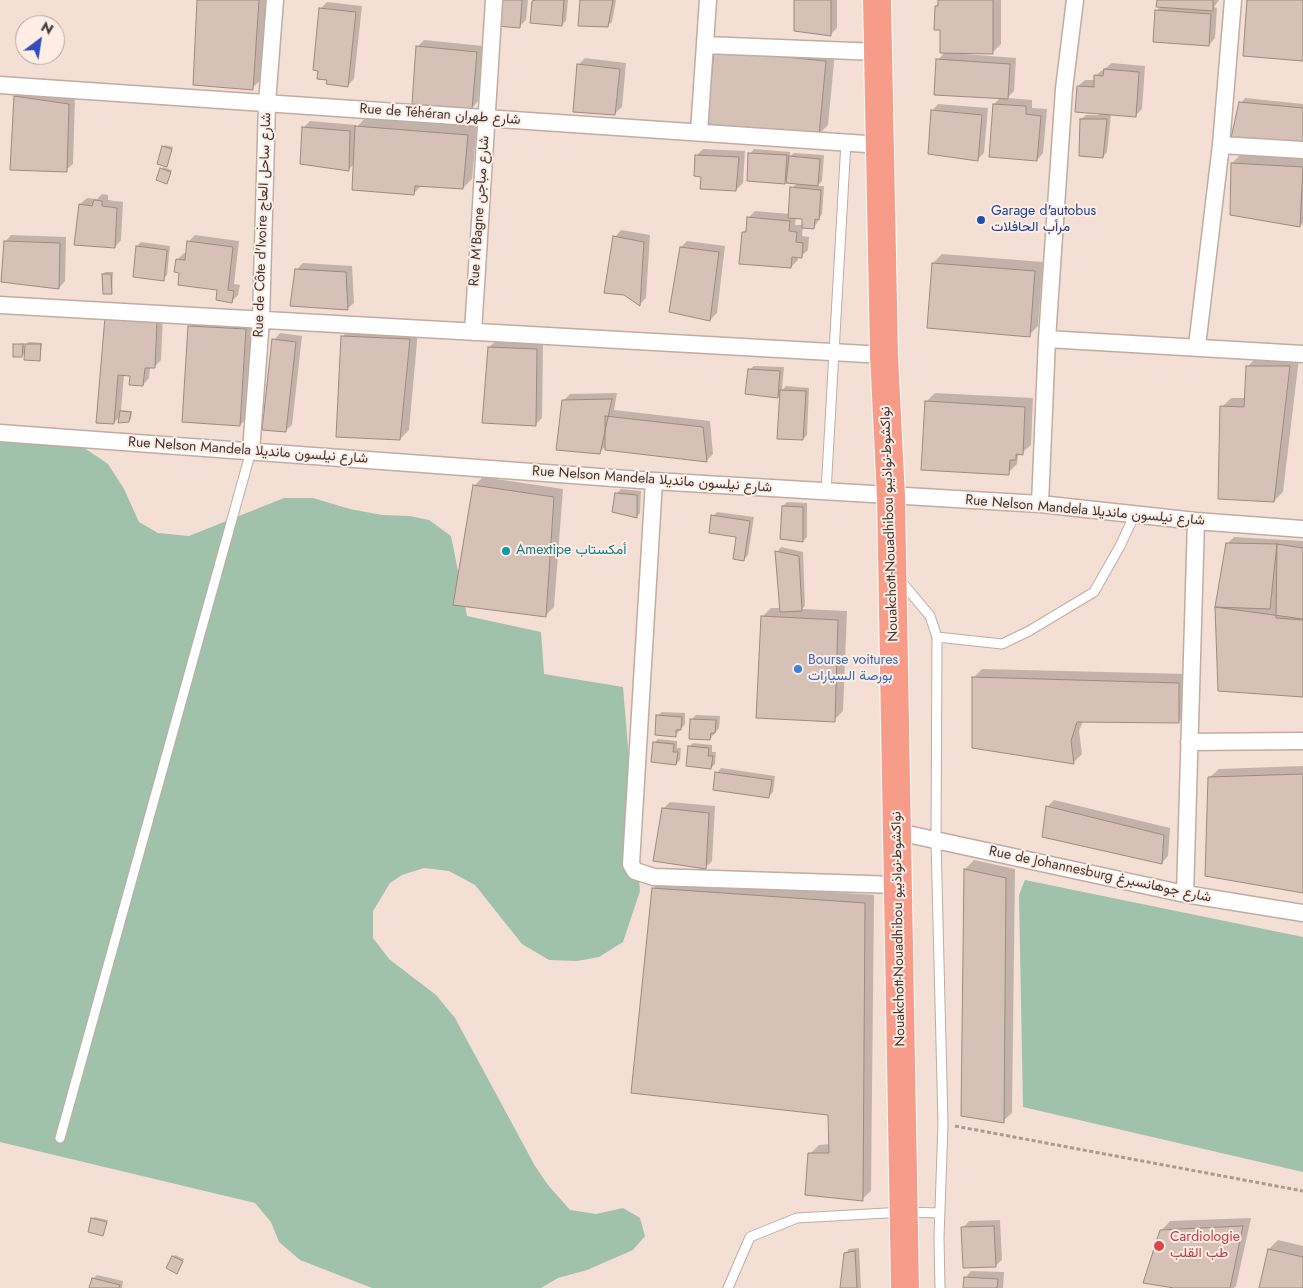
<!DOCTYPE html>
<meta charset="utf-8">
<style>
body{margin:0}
#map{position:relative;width:1303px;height:1288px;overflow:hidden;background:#f4dfd4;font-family:Jost,sans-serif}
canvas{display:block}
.north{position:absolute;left:15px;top:15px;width:50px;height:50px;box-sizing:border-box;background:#ffede4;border:1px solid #b2a49d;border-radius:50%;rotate:31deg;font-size:14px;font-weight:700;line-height:20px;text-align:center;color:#3e3632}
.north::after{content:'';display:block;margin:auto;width:18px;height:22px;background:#2e4ebe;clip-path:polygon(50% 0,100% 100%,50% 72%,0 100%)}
</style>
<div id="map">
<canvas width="1303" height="1288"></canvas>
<div class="north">N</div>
</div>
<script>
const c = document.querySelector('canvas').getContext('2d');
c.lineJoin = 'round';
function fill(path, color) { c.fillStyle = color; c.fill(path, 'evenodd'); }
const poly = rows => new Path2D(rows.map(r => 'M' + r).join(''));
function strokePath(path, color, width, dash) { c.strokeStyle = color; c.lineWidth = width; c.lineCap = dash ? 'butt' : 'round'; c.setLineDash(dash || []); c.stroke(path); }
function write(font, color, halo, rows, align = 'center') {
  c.font = font + ' Jost,Vazirmatn,sans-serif'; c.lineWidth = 4; c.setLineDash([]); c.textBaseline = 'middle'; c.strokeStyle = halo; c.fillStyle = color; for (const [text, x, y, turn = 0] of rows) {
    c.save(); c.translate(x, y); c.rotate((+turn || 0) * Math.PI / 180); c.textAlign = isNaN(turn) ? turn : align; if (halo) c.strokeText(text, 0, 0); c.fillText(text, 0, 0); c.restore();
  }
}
const green = poly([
 [0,439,83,447,108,464,124,489,139,522,158,533,189,536,284,498,313,498,350,509,382,515,410,516,429,520,451,536,467,616,541,632,544,674,623,687,640,891,623,942,599,957,577,961,549,960,522,944,475,885,449,871,424,868,402,875,390,883,373,911,373,938,389,959,436,995,455,1018,535,1166,548,1185,570,1210,596,1214,623,1208,640,1218,645,1236,633,1250,587,1270,558,1278,541,1288,372,1288,300,1260,279,1242,271,1222,255,1203,0,1142],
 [1025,880,1303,937,1303,1172,1023,1107,1019,895]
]);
const shadow = poly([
 [198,0,267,0,261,80,252,88],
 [499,0,528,0,526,20,519,27],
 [535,0,568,0,566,21,561,25,531,22],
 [581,0,616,0,612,22,607,26],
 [796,0,837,0,837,28,831,34],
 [939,0,1001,0,1001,44,992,53,964,52,964,54,1016,58,1014,91,1007,98,1032,100,1032,108,1047,109,1043,153,1037,160,994,104,1001,97,938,60,945,52,936,7],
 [1158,0,1219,0,1214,7,1217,8,1215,38,1209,45,1156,11,1161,6],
 [327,2,362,6,354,79,348,85,321,8],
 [424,40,483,46,478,101,472,108,417,47],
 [715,51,835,52,828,125,819,134],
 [585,58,626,63,622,107,615,113,579,64],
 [1112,63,1145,66,1142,109,1135,116,1111,114,1107,152,1103,157,1081,119,1086,115,1099,115,1099,113,1078,86,1085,80,1095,80,1096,75],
 [21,90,75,98,73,164,66,170,15,97],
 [1245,98,1303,104,1303,145,1241,103],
 [938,104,988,108,984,153,977,160,932,111],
 [365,118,477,126,472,179,463,188,422,185,413,194,355,163,348,170,303,128,310,121,356,125,356,128],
 [165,145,173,147,167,165,163,147],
 [703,149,745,151,743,183,736,190,703,176,697,155],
 [754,149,790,152,790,156,794,153,824,155,822,181,817,186,824,186,822,214,814,228,803,227,802,236,809,237,808,250,801,256,798,256,798,260,791,267,743,233,747,228,748,218,755,211,790,214,792,188,797,183,788,179,784,182,750,154],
 [796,217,804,218,803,225,795,225],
 [1241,154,1303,158,1303,223,1300,226,1232,163],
 [163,167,172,170,167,182,158,179],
 [102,194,108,195,108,200,123,202,121,240,115,247,76,244,80,204,87,198,97,199],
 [621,230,650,235,646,298,640,304,615,237],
 [11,235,66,237,65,281,59,288,5,242],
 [195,235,239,241,234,284,240,285,238,295,232,301,218,289,177,260,184,253,187,253,188,242],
 [687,241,725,246,717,313,710,320,681,247],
 [141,242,170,246,167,275,163,279,137,246],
 [942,254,1043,262,1038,326,1029,335,933,263],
 [303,263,352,266,354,303,347,309,296,270],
 [105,272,113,272,112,293,103,274],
 [163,315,161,360,154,367,150,367,149,378,143,385,131,375,124,374,121,410,132,411,131,419,129,420,120,416,114,423,106,317],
 [199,317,255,321,249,416,240,425,190,326],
 [352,327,418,331,409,430,400,439,343,336],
 [280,333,302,336,292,425,285,431,274,340],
 [496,341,543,342,542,418,535,425,489,347],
 [28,342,42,343,40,360,26,352,22,356,14,345,24,343,24,350,26,350],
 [1257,357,1299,358,1283,492,1274,501,1222,407,1231,398,1246,398,1248,366],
 [754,366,784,367,782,390,786,386,809,388,807,435,803,439,781,393,778,396,749,370],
 [617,393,614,410,710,421,713,454,706,461,606,446,600,452,563,401,570,394],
 [935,393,1033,398,1031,445,1018,456,1017,464,1008,473,926,402],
 [483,477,563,489,554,607,545,616,474,486],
 [621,489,641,491,640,513,636,517,614,511,617,493],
 [787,502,807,503,807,537,803,541,783,506],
 [717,512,754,517,748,555,744,560,737,536,713,516],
 [1234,537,1303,541,1303,695,1219,690,1216,607,1227,544],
 [781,547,803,552,805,606,802,609,847,611,843,711,834,720,762,617,771,608,781,608,777,552],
 [982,669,1187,674,1187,713,1178,722,1083,721,1079,731,1082,754,1073,763,973,678],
 [662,712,685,713,685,724,676,735,657,716],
 [696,715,720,716,719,728,710,739,692,719],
 [658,739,677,741,677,748,681,748,680,760,676,764,654,743],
 [693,743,712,745,712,752,716,752,715,764,711,768,689,747],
 [1303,766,1303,892,1209,778,1219,769],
 [721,768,775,776,773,792,769,796,717,773],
 [1054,800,1170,828,1168,856,1162,863,1047,807],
 [670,802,715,806,712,861,706,867,663,809],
 [974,860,1015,869,1012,1113,1003,1121,962,1115,965,869],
 [662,880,874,895,871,1191,862,1199,810,1154,819,1145,830,1144,829,1113,653,889],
 [94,1217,108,1220,103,1235,92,1219],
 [1251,1218,1236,1286,1234,1288,1182,1288,1161,1231,1170,1221],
 [1000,1220,1002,1260,995,1266,963,1228,969,1221],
 [1278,1240,1303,1246,1303,1288,1261,1288,1269,1249],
 [859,1248,861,1288,842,1288,845,1254,849,1249],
 [175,1255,184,1259,178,1270,173,1256],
 [971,1271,1004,1272,1003,1288,964,1288,965,1278],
 [97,1275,123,1281,122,1288,90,1288,93,1279]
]);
const building = poly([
 [197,0,259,0,253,90,193,85,197,0],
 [498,0,522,0,520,28,496,26,498,0],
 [535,0,564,0,562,26,530,23,532,1,535,0],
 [580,0,613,0,608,27,578,26,580,0],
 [794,0,831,0,831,36,794,31,794,0],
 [938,0,993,0,993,54,940,53,940,30,934,30,935,6,938,6,938,0],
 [1157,0,1213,0,1213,11,1156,7,1157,0],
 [1247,0,1303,0,1303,61,1243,56,1247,0],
 [319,8,356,12,348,87,326,84,327,80,317,79,318,71,313,70,319,8],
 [1155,10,1211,14,1209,46,1153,42,1155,10],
 [416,46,477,52,472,109,412,104,416,46],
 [714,50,826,61,819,135,707,124,714,50],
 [936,59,1010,64,1008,99,934,95,936,59],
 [577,64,620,69,615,115,573,112,577,64],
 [1104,69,1139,72,1136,117,1075,112,1077,86,1094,87,1094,75,1103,76,1104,69],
 [14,96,69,104,67,172,10,170,14,96],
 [1239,102,1303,108,1303,146,1231,138,1239,102],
 [993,104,1026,106,1026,114,1041,116,1037,161,989,157,993,104],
 [931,110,982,115,978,161,928,154,931,110],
 [1080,119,1107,119,1103,158,1079,156,1080,119],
 [355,126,468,135,463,189,415,186,414,195,352,190,355,126],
 [302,127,350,131,349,171,300,164,302,127],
 [162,146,172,149,167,167,157,164,162,146],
 [748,153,787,155,785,184,747,181,748,153],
 [695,155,739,157,736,191,700,189,701,177,694,176,695,155],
 [789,156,820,159,818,186,786,183,789,156],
 [1231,163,1303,167,1300,227,1230,215,1231,163],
 [160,168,171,172,167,184,156,180,160,168],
 [790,187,821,190,819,220,815,219,814,229,802,228,802,219,788,218,790,187],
 [94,200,102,201,102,206,117,208,115,248,74,245,79,204,92,206,94,200],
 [747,217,790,221,789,231,797,232,796,242,803,243,802,258,792,257,791,268,739,264,742,232,746,232,747,217],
 [613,236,644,242,640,306,624,295,604,293,613,236],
 [4,241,60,243,59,289,1,282,4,241],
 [187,241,233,247,228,290,234,291,232,303,216,300,217,290,178,285,179,273,174,272,176,259,185,260,187,241],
 [136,246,167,250,164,281,133,277,136,246],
 [680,247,719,252,710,321,669,312,680,247],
 [932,263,1035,271,1030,337,927,328,932,263],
 [295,269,346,272,348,310,290,306,295,269],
 [102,274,111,274,112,294,103,294,102,274],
 [105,317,157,321,155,368,145,368,143,386,129,385,130,376,118,375,114,424,96,423,105,317],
 [188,326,246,329,240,426,182,422,188,326],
 [341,336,410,339,400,440,336,437,341,336],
 [272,339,296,342,286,432,262,430,272,339],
 [13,344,23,344,22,357,13,357,13,344],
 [25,344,41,344,40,361,24,360,25,344],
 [488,347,537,349,536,426,482,423,488,347],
 [1246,366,1290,366,1274,502,1218,499,1220,406,1244,407,1246,366],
 [748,369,780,371,778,398,745,394,748,369],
 [780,390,806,391,803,440,777,439,780,390],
 [612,399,600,454,556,450,562,400,612,399],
 [925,401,1025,407,1023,455,1016,454,1016,460,1010,460,1009,475,921,470,925,401],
 [120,411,131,412,129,422,118,423,120,411],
 [605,416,703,427,707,462,605,450,605,416],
 [473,485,554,497,546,617,453,605,473,485],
 [615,493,637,495,637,518,612,512,615,493],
 [782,506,803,507,803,542,780,539,782,506],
 [711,515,750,521,744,561,733,559,736,537,709,533,711,515],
 [1226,543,1277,544,1270,609,1215,607,1226,543],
 [1277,544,1303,548,1303,620,1276,618,1277,544],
 [775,551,799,556,802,611,780,612,775,551],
 [1215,607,1303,619,1303,697,1218,691,1215,607],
 [761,616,838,620,835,722,756,718,761,616],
 [972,677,1179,683,1179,723,1077,722,1071,741,1074,764,972,748,972,677],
 [656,715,682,717,681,730,676,730,676,737,655,735,656,715],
 [690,719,716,720,715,733,711,733,710,740,689,739,690,719],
 [653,742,674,744,673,752,678,752,676,765,651,762,653,742],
 [688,746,709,748,708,756,713,756,711,769,686,766,688,746],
 [715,772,772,780,769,798,713,790,715,772],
 [1303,774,1303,893,1205,876,1208,777,1303,774],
 [1046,806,1164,835,1162,864,1042,837,1046,806],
 [662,808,709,813,706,869,653,861,662,808],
 [964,869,1006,878,1004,1123,961,1116,964,869],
 [652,888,865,903,863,1201,805,1195,808,1153,829,1153,828,1115,631,1093,652,888],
 [91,1218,107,1222,103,1236,88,1232,91,1218],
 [994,1226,996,1267,963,1268,961,1227,994,1226],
 [1243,1226,1230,1288,1174,1288,1143,1283,1160,1230,1243,1226],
 [1268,1249,1303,1257,1303,1288,1259,1288,1268,1249],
 [855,1251,857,1288,840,1288,844,1253,855,1251],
 [172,1256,183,1261,177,1274,166,1268,172,1256],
 [964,1277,998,1279,997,1288,963,1288,964,1277],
 [92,1278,120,1285,119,1288,89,1288,92,1278]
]);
const path = poly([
 [955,1126,1303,1191]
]);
const lane = poly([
 [826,492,846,142],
 [900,580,930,616,937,637,936,840,943,1124,939,1237,940,1288],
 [937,637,1002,644,1029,631,1094,592,1120,546,1135,514],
 [60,1138,251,451],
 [728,1288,750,1237,797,1218,904,1212,940,1213]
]);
const street = poly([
 [705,45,878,52],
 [0,85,881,145],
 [699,132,708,0],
 [1221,145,1303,150],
 [0,305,884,355],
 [473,332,494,0],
 [1047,339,1303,354],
 [1197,346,1221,145,1233,0],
 [0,433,654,481,1040,504,1196,521,1303,529],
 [251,451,261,320,267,103,275,0],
 [654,481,631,864,635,871,654,877,897,885],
 [1040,504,1047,339,1064,89,1075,0],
 [1189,742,1303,741],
 [898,832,1185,894,1303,913],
 [1185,894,1196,521]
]);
const highway = poly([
 [877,0,884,355,891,497,905,1288]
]);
const markers = [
 [981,220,5,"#1a4fb4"],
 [506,551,5,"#0f9aa8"],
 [798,669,5,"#3f7fe0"],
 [1159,1246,6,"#e0444e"]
];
const streetNames = [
 ["Rue de Téhéran شارع طهران",440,115,4],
 ["Rue M'Bagne شارع مباجن",480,211,-86],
 ["Rue de Côte d'Ivoire شارع ساحل العاج",263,225,-88],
 ["Rue Nelson Mandela شارع نيلسون مانديلا",248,451,4],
 ["Rue Nelson Mandela شارع نيلسون مانديلا",652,480,4],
 ["Rue Nelson Mandela شارع نيلسون مانديلا",1085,511,5],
 ["Nouakchott-Nouadhibou نواكشوط-نواذيبو",890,524,-92],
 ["Rue de Johannesburg شارع جوهانسبرغ",1100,875,12],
 ["Nouakchott-Nouadhibou نواكشوط-نواذيبو",899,929,-91]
];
const transitNames = [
 ["Garage d'autobus",991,212],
 ["مرأب الحافلات",991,228]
];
const cultureNames = [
 ["Amextipe أمكستاب",516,551]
];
const shopNames = [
 ["Bourse voitures",808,661],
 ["بورصة السيارات",808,677]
];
const healthNames = [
 ["Cardiologie",1170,1238],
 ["طب القلب",1170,1254]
];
fill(green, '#a0c1aa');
fill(shadow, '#0003');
fill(building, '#d5c1b5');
strokePath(building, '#9d8a7f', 1);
strokePath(lane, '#c0aca1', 11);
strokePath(street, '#c0aca1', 19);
strokePath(highway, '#fff', 30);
strokePath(path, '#aa9a92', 3, [4, 2.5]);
strokePath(lane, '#fff', 9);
strokePath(street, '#fff', 16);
strokePath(highway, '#f69c89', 28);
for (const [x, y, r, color] of markers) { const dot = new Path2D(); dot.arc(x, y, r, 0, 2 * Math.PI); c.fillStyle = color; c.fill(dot); strokePath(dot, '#ffede4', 2); }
write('14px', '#3e3632', '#ffede4', streetNames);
write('14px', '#164399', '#ffede4', transitNames, 'left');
write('14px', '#0d838f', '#ffede4', cultureNames, 'left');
write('14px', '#366cbe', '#ffede4', shopNames, 'left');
write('14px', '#be3a42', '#ffede4', healthNames, 'left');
</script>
